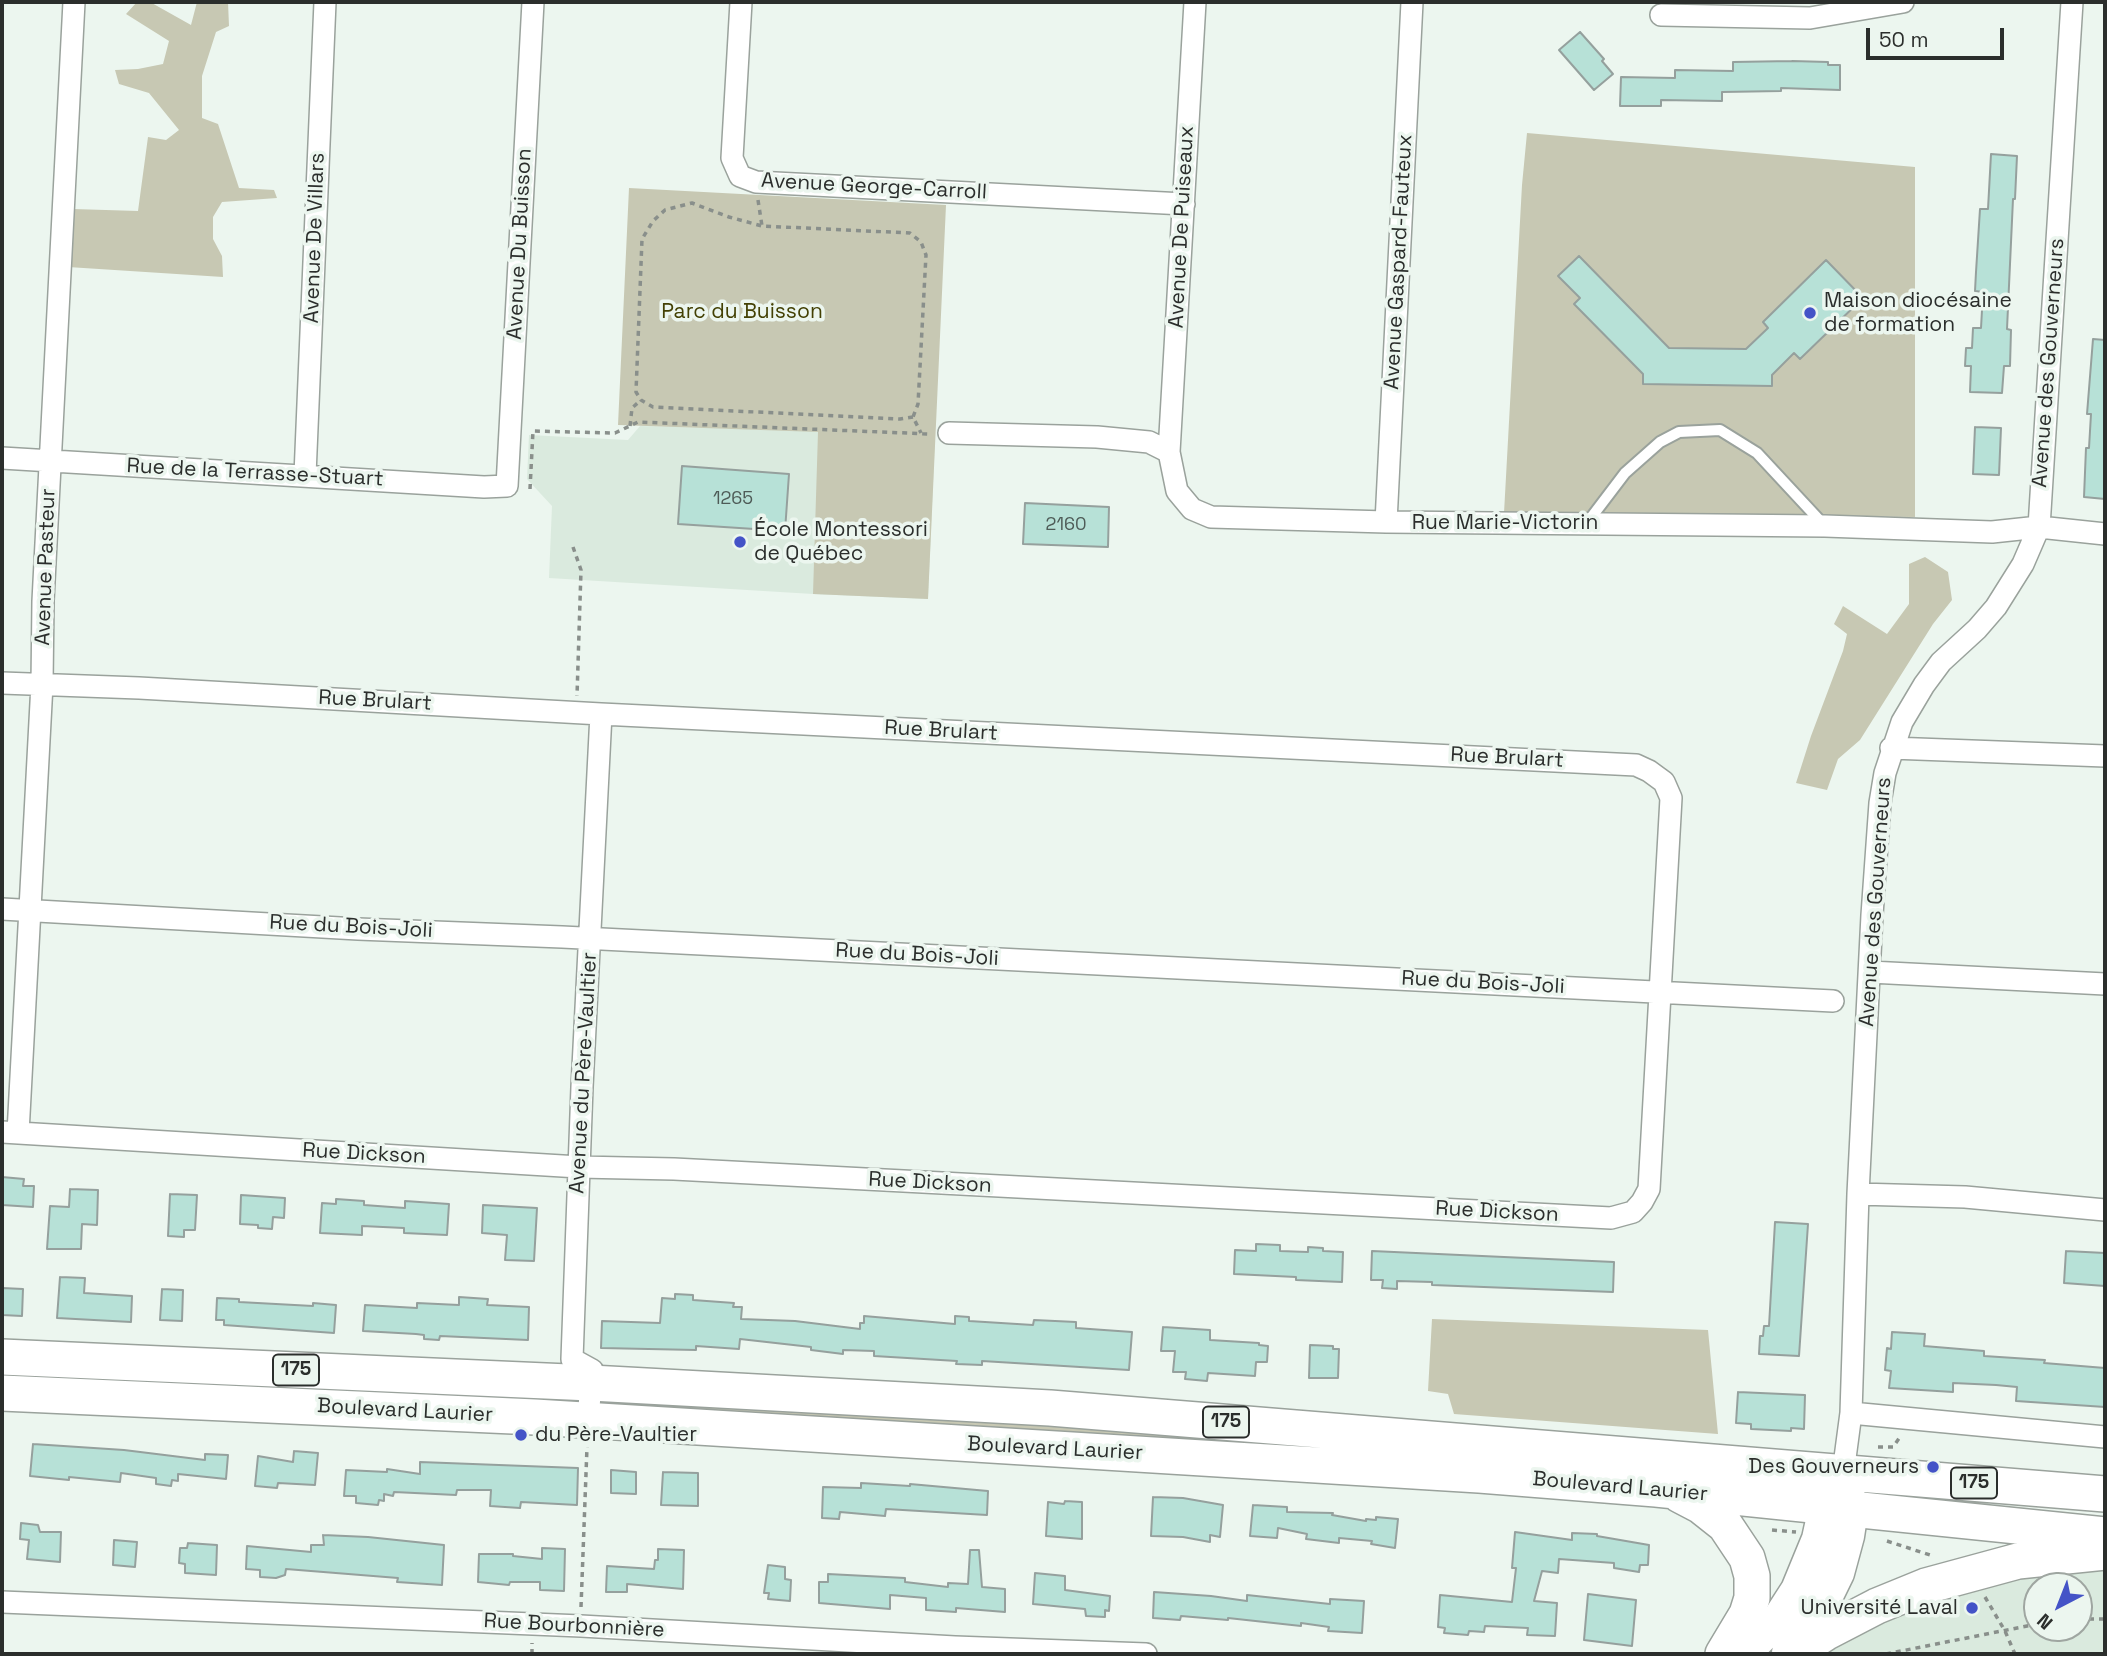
<!DOCTYPE html>
<meta charset="utf-8">
<style>
body{margin:0}
#map{position:relative;width:2107px;height:1656px;overflow:hidden;background:#ecf6ef;font-family:"Space Grotesk",sans-serif}
canvas{display:block}
.frame{position:absolute;inset:0;border:4px solid #2b2e2c;pointer-events:none}
.north{position:absolute;left:2023px;top:1572px;width:70px;height:70px;box-sizing:border-box;background:#ecf6ef;border:2px solid #9fa6a1;border-radius:50%;rotate:222deg;font-size:19px;font-weight:700;line-height:28px;text-align:center;color:#2b2e2c}
.north::after{content:'';display:block;margin:auto;width:24px;height:32px;background:#4453c7;clip-path:polygon(50% 0,100% 100%,50% 72%,0 100%)}
.scale{position:absolute;left:1866px;top:28px;width:138px;height:32px;box-sizing:border-box;border:4px solid #2b2e2c;border-top:0;padding-left:9px;font-size:21px;line-height:24px;white-space:nowrap;color:#2b2e2c;-webkit-text-stroke:5px #ecf6ef;paint-order:stroke}
</style>
<div id="map">
<canvas width="2107" height="1656"></canvas>
<div class="frame"></div>
<div class="north">N</div>
<div class="scale">50 m</div>
</div>
<script>
const c = document.querySelector('canvas').getContext('2d');
c.lineJoin = 'round';
function fill(path, color) { c.fillStyle = color; c.fill(path, 'evenodd'); }
const poly = rows => new Path2D(rows.map(r => 'M' + r).join(''));
function strokePath(path, color, width, dash) { c.strokeStyle = color; c.lineWidth = width; c.lineCap = dash ? 'butt' : 'round'; c.setLineDash(dash || []); c.stroke(path); }
function write(font, color, halo, rows, align = 'center') {
  c.font = font + ' "Space Grotesk",sans-serif'; c.lineWidth = 7; c.setLineDash([]); c.textBaseline = 'middle'; c.strokeStyle = halo; c.fillStyle = color; for (const [text, x, y, turn = 0] of rows) {
    c.save(); c.translate(x, y); c.rotate((+turn || 0) * Math.PI / 180); c.textAlign = isNaN(turn) ? turn : align; if (halo) c.strokeText(text, 0, 0); c.fillText(text, 0, 0); c.restore();
  }
}
const built = poly([
 [640,426,818,431,935,438,928,599,813,594,549,578,552,506,527,479,529,435,628,440],
 [2105,1563,2105,1654,1824,1654,1862,1629,1994,1575],
 [2037,1586,2079,1586,2079,1628,2037,1628]
]);
const green = poly([
 [137,2,150,2,191,25,197,2,228,2,229,26,216,32,202,76,202,118,218,124,239,188,274,190,277,198,222,202,213,217,213,239,222,256,223,277,68,267,73,209,138,211,148,137,166,140,179,130,149,93,119,84,115,70,138,69,163,64,169,41,126,14],
 [1527,133,1915,167,1915,517,1504,513,1522,185],
 [629,188,946,205,928,599,813,594,818,432,618,425],
 [1925,557,1948,572,1952,600,1933,624,1860,740,1838,759,1827,790,1796,783,1811,736,1843,651,1847,634,1834,624,1843,606,1887,634,1909,604,1909,564],
 [1432,1319,1708,1330,1718,1434,1454,1414,1448,1394,1428,1391],
 [599,1399,1159,1428,1800,1486,599,1408]
]);
const building = poly([
 [1580,32,1604,59,1602,61,1613,74,1594,90,1559,50,1580,32],
 [1792,61,1828,62,1828,65,1840,65,1840,90,1781,88,1781,91,1722,92,1722,101,1661,100,1661,106,1620,106,1621,77,1675,78,1675,70,1733,71,1733,62,1792,61],
 [1991,154,2017,156,2015,199,2013,199,2007,329,2011,330,2010,366,2004,366,2002,393,1970,392,1971,366,1965,366,1966,348,1972,348,1973,328,1981,328,1983,292,1975,291,1976,272,1980,209,1988,209,1991,154],
 [1579,256,1669,348,1746,349,1768,328,1763,322,1826,260,1863,298,1800,359,1794,353,1772,375,1772,386,1643,384,1643,374,1574,304,1580,298,1558,276,1579,256],
 [2093,339,2105,340,2105,499,2084,497,2086,448,2089,448,2091,414,2087,414,2093,339],
 [1975,427,2001,428,1999,475,1973,474,1975,427],
 [682,466,789,474,785,531,678,524,682,466],
 [1025,503,1109,507,1108,547,1023,544,1025,503],
 [2,1177,24,1179,23,1186,34,1186,33,1207,2,1205,2,1177],
 [70,1189,98,1190,97,1225,82,1224,81,1249,47,1249,50,1206,69,1207,70,1189],
 [170,1194,197,1195,195,1230,184,1230,184,1237,168,1236,170,1194],
 [241,1195,285,1198,284,1218,273,1217,272,1229,258,1228,258,1225,240,1224,241,1195],
 [336,1199,364,1201,364,1205,405,1208,405,1201,449,1204,447,1235,404,1233,404,1228,362,1226,362,1235,320,1233,322,1203,336,1204,336,1199],
 [483,1205,537,1208,534,1261,505,1260,507,1235,482,1233,483,1205],
 [1775,1222,1808,1224,1799,1356,1759,1354,1760,1336,1763,1336,1764,1326,1769,1326,1775,1222],
 [1256,1244,1280,1245,1280,1251,1308,1252,1308,1247,1323,1248,1323,1251,1343,1252,1342,1282,1296,1280,1296,1277,1234,1274,1235,1250,1256,1251,1256,1244],
 [1372,1251,1614,1262,1613,1292,1432,1285,1432,1282,1397,1281,1397,1289,1382,1288,1383,1280,1371,1280,1372,1251],
 [2066,1251,2105,1253,2105,1286,2064,1283,2066,1251],
 [60,1277,85,1278,84,1293,132,1296,131,1322,57,1318,60,1277],
 [2,1288,23,1289,22,1316,2,1315,2,1288],
 [162,1289,183,1290,182,1321,160,1320,162,1289],
 [675,1294,693,1295,693,1300,734,1303,733,1307,742,1307,741,1319,795,1321,860,1329,860,1323,864,1323,864,1316,955,1324,955,1316,969,1317,969,1321,1033,1325,1034,1320,1076,1322,1076,1328,1132,1332,1129,1370,982,1361,982,1365,956,1364,957,1361,874,1356,874,1351,843,1350,843,1354,811,1350,811,1347,740,1339,739,1349,696,1346,696,1350,601,1348,602,1321,660,1323,662,1298,675,1299,675,1294],
 [459,1297,488,1299,487,1305,529,1307,528,1340,440,1336,439,1340,424,1339,424,1335,416,1334,363,1331,365,1305,417,1308,417,1303,459,1305,459,1297],
 [217,1298,239,1299,239,1302,313,1306,313,1303,336,1305,334,1333,224,1325,224,1320,216,1320,217,1298],
 [1163,1327,1210,1330,1210,1340,1259,1343,1259,1345,1268,1346,1267,1362,1256,1362,1255,1376,1208,1373,1207,1381,1185,1379,1186,1372,1173,1372,1175,1351,1161,1351,1163,1327],
 [1892,1332,1925,1334,1924,1346,1984,1351,1984,1356,2045,1360,2044,1363,2105,1368,2105,1407,2016,1401,2017,1387,1996,1385,1953,1383,1953,1392,1889,1388,1891,1371,1885,1370,1887,1348,1891,1349,1892,1332],
 [1310,1345,1333,1346,1333,1349,1339,1349,1338,1378,1309,1378,1310,1345],
 [1738,1392,1805,1395,1804,1429,1791,1428,1791,1431,1751,1429,1751,1424,1736,1423,1738,1392],
 [33,1444,124,1450,205,1460,205,1454,228,1455,226,1479,178,1474,178,1481,172,1480,171,1486,156,1484,156,1478,121,1473,120,1482,69,1477,69,1480,30,1476,33,1444],
 [294,1451,318,1453,315,1485,278,1483,277,1488,255,1486,258,1456,293,1462,294,1451],
 [420,1462,578,1468,577,1505,521,1502,520,1508,490,1506,491,1490,457,1490,456,1495,394,1492,393,1496,384,1494,384,1501,379,1500,378,1505,356,1503,356,1496,344,1496,346,1470,387,1472,387,1469,420,1474,420,1462],
 [611,1470,636,1472,636,1494,611,1493,611,1470],
 [663,1472,698,1473,698,1506,661,1505,663,1472],
 [861,1483,910,1486,910,1484,988,1491,987,1515,886,1509,885,1516,840,1512,839,1519,822,1518,823,1487,861,1488,861,1483],
 [1153,1497,1183,1498,1223,1505,1220,1537,1210,1535,1210,1542,1183,1537,1151,1536,1153,1497],
 [1065,1501,1082,1502,1082,1539,1046,1536,1048,1502,1064,1504,1065,1501],
 [1253,1505,1287,1507,1287,1512,1333,1513,1332,1515,1366,1521,1366,1519,1376,1520,1376,1517,1398,1519,1395,1548,1371,1544,1372,1541,1339,1538,1339,1543,1306,1539,1307,1534,1278,1528,1277,1538,1250,1536,1253,1505],
 [21,1523,38,1525,40,1532,61,1532,60,1562,27,1559,29,1540,20,1539,21,1523],
 [1515,1532,1572,1540,1572,1533,1597,1534,1597,1536,1649,1545,1648,1565,1640,1565,1639,1572,1614,1568,1614,1563,1559,1559,1558,1573,1542,1571,1534,1601,1557,1603,1555,1636,1527,1635,1528,1628,1485,1626,1484,1632,1469,1631,1468,1635,1444,1633,1445,1628,1438,1627,1440,1595,1512,1602,1516,1568,1512,1568,1515,1532],
 [323,1535,368,1537,444,1545,442,1585,397,1582,398,1578,286,1569,285,1575,276,1578,260,1577,260,1570,246,1569,247,1546,311,1552,311,1545,324,1545,323,1535],
 [114,1540,137,1542,135,1567,113,1565,114,1540],
 [188,1543,217,1545,216,1575,185,1573,185,1564,179,1563,180,1548,187,1548,188,1543],
 [542,1548,565,1549,564,1591,540,1590,540,1582,510,1582,509,1585,478,1582,479,1554,513,1554,513,1556,542,1559,542,1548],
 [658,1549,684,1550,683,1589,627,1584,627,1592,606,1592,607,1566,654,1569,655,1560,658,1560,658,1549],
 [970,1550,979,1550,982,1587,1005,1589,1005,1612,956,1608,956,1612,926,1610,926,1598,890,1595,890,1609,819,1603,819,1582,828,1582,828,1574,905,1578,905,1582,948,1587,948,1583,968,1584,970,1550],
 [768,1565,785,1567,785,1579,791,1580,790,1601,768,1599,769,1593,764,1593,768,1565],
 [1035,1573,1065,1576,1065,1590,1110,1596,1109,1611,1105,1610,1105,1617,1086,1616,1085,1609,1033,1604,1035,1573],
 [1154,1592,1211,1596,1247,1601,1247,1595,1330,1604,1330,1599,1364,1601,1362,1633,1328,1631,1329,1627,1301,1623,1301,1626,1228,1618,1228,1620,1181,1616,1180,1620,1153,1618,1154,1592],
 [1588,1594,1636,1600,1632,1646,1584,1640,1588,1594]
]);
const path = poly([
 [758,200,762,226],
 [913,417,900,419,653,407,641,400,636,392,642,239,653,221,665,210,692,203,729,217,762,226,910,233,921,242,926,255,918,404,913,417,921,433],
 [630,426,632,408,641,400],
 [530,489,533,431,615,433,638,422,930,434],
 [573,547,581,570,577,696],
 [1878,1447,1893,1447,1900,1437],
 [1772,1530,1796,1532],
 [1887,1541,1933,1556],
 [1985,1597,2005,1631,2015,1654],
 [581,1607,587,1447],
 [2079,1619,2105,1619],
 [532,1654,532,1643],
 [1886,1654,2037,1624]
]);
const lane = poly([
 [1587,523,1625,473,1660,442,1679,432,1720,430,1757,453,1823,524]
]);
const street = poly([
 [741,2,732,158,740,176,756,182,1184,204],
 [1661,15,1810,18,1903,2],
 [949,433,1097,437,1149,442,1169,452,1177,491,1192,509,1211,517,1386,522,1825,526,1992,532,2039,527,2105,534],
 [1169,452,1195,2],
 [2,458,484,487,507,486,533,2],
 [305,475,325,2],
 [1386,522,1412,2],
 [2,683,139,688,601,714,1636,765,1649,771,1664,782,1671,798,1649,1189,1642,1202,1633,1212,1611,1218,674,1169,579,1167,2,1132],
 [1891,748,2105,756],
 [2,909,358,929,562,937,1833,1001],
 [1870,972,2105,984],
 [18,1133,42,684,43,601,74,2],
 [1858,1194,1965,1197,2105,1210],
 [1851,1413,2105,1437],
 [588,1420,592,1370,572,1359,582,1087,601,714],
 [1843,1473,1851,1413,1858,1194,1872,915,1880,803,1885,773,1902,722,1924,685,1941,662,1977,629,1996,607,2023,564,2039,527,2072,2],
 [2,1602,581,1626,955,1647,1146,1654]
]);
const secondary = poly([
 [1788,1653,1807,1631,1818,1614,1838,1573,1848,1536,1852,1510,1846,1484],
 [1744,1654,1777,1621,1797,1590,1818,1539,1825,1507,1837,1484]
]);
const primary = poly([
 [2,1357,591,1383,1050,1408,2105,1494],
 [2,1393,535,1417,1479,1475,1656,1489,2105,1535],
 [1680,1495,1701,1506,1725,1525,1747,1558,1752,1576,1752,1598,1747,1614,1723,1654],
 [1793,1654,1825,1633,1877,1606,1926,1586,2018,1561,2105,1552]
]);
const markers = [
 [1810,313,7,"#4453c7"],
 [740,542,7,"#4453c7"],
 [521,1435,7,"#4453c7"],
 [1933,1467,7,"#4453c7"],
 [1972,1608,7,"#4453c7"]
];
const numberNames = [
 ["1265",733,499],
 ["2160",1066,525]
];
const shields = [
 [296,1370,46],
 [1226,1422,46],
 [1974,1483,46]
];
const shieldNames = [
 ["175",296,1370],
 ["175",1226,1422],
 ["175",1974,1483]
];
const streetNames = [
 ["Avenue George-Carroll",874,187,3],
 ["Avenue De Puiseaux",1182,227,-87],
 ["Avenue De Villars",315,238,-88],
 ["Avenue Du Buisson",520,244,-87],
 ["Avenue Gaspard-Fauteux",1399,262,-87],
 ["Avenue des Gouverneurs",2049,363,-86],
 ["Rue de la Terrasse-Stuart",255,473,3],
 ["Rue Marie-Victorin",1505,523],
 ["Avenue Pasteur",46,567,-88],
 ["Rue Brulart",375,701,3],
 ["Rue Brulart",941,731,3],
 ["Rue Brulart",1507,758,3],
 ["Avenue des Gouverneurs",1876,902,-86],
 ["Rue du Bois-Joli",351,927,3],
 ["Rue du Bois-Joli",917,955,3],
 ["Rue du Bois-Joli",1483,983,3],
 ["Avenue du Père-Vaultier",584,1073,-87],
 ["Rue Dickson",364,1154,3],
 ["Rue Dickson",930,1183,3],
 ["Rue Dickson",1497,1212,3],
 ["Boulevard Laurier",405,1411,3],
 ["Boulevard Laurier",1055,1449,3],
 ["Boulevard Laurier",1620,1487,5],
 ["Rue Bourbonnière",574,1626,3]
];
const poiNames = [
 ["Maison diocésaine",1824,301],
 ["de formation",1824,325],
 ["École Montessori",754,530],
 ["de Québec",754,554],
 ["du Père-Vaultier",535,1435],
 ["Des Gouverneurs",1919,1467,"right"],
 ["Université Laval",1958,1608,"right"]
];
const parkNames = [
 ["Parc du Buisson",742,312]
];
fill(built, '#daeade');
fill(green, '#c7c8b3');
fill(building, '#b7e1d7');
strokePath(building, '#95a09d', 2);
strokePath(lane, '#9aa29c', 14);
strokePath(street, '#9aa29c', 24);
strokePath(secondary, '#9aa29c', 35);
strokePath(primary, '#9aa29c', 38);
strokePath(path, '#898f8b', 3.5, [5, 5]);
strokePath(lane, '#fff', 10);
strokePath(street, '#fff', 21);
strokePath(secondary, '#fff', 32);
strokePath(primary, '#fff', 35);
for (const [x, y, r, color] of markers) { const dot = new Path2D(); dot.arc(x, y, r, 0, 2 * Math.PI); c.fillStyle = color; c.fill(dot); strokePath(dot, '#ecf6ef', 2.5); }
write('18px', '#4e5b57', null, numberNames);
for (const [x, y, w] of shields) { const box = new Path2D(); box.roundRect(x - w / 2, y - 15.5, w, 31, 5); c.fillStyle = '#ecf6ef'; c.fill(box); strokePath(box, '#2b2e2c', 2); }
write('bold 19px', '#2b2e2c', null, shieldNames);
write('21px', '#2b2e2c', '#ecf6ef', streetNames);
write('21px', '#2b2e2c', '#ecf6ef', poiNames, 'left');
write('21px', '#434104', '#ecf6ef', parkNames);
</script>
